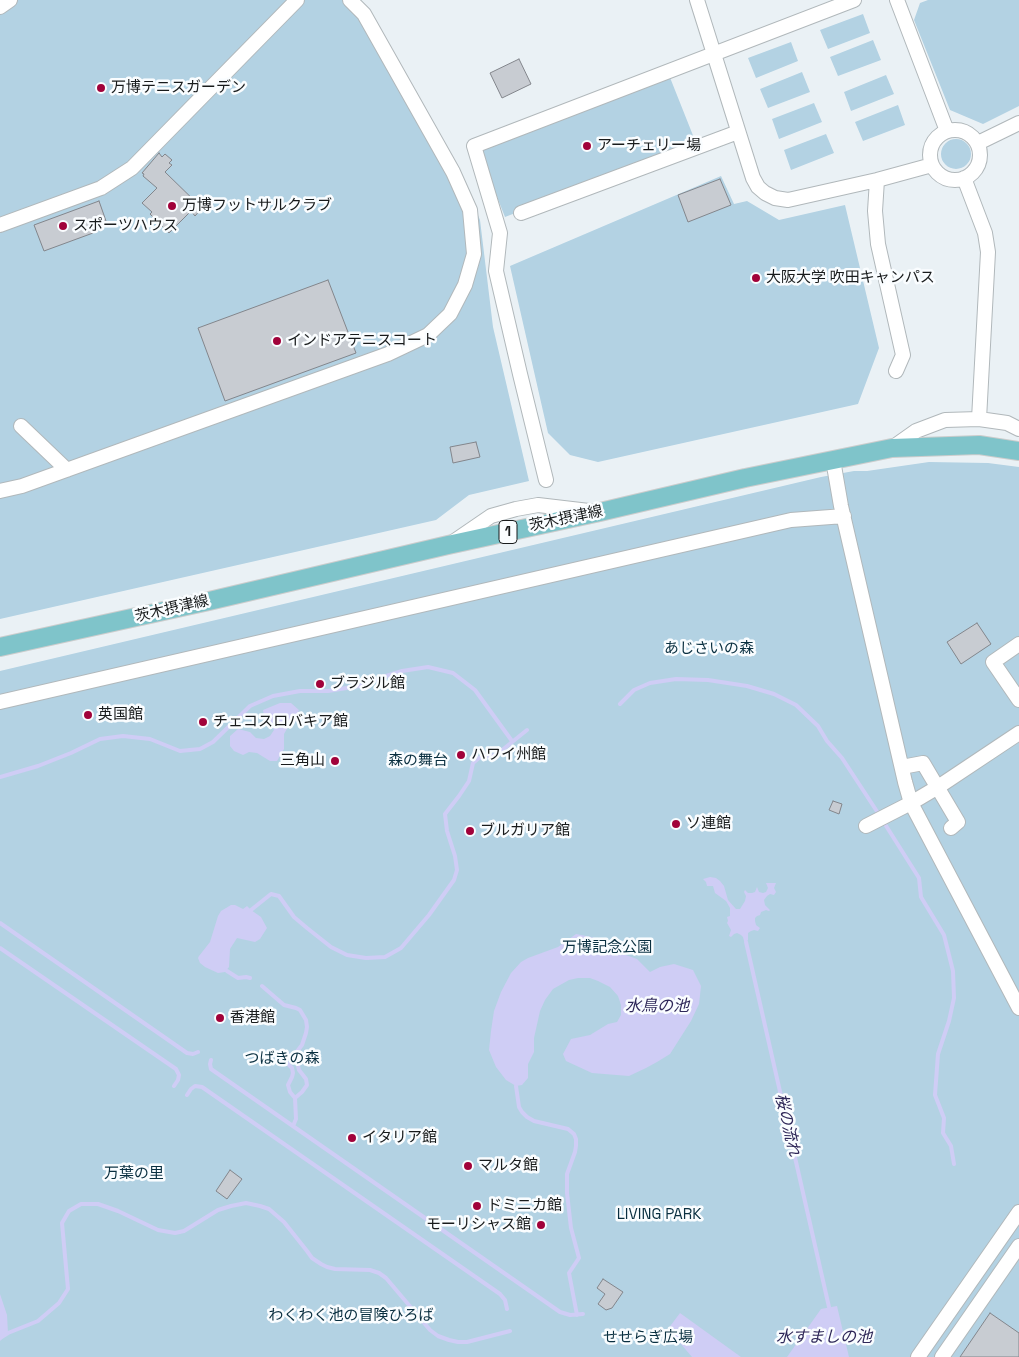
<!DOCTYPE html>
<meta charset="utf-8">
<style>
body{margin:0}
canvas{display:block;background:#eaf1f5}
</style>
<canvas width="1019" height="1357"></canvas>
<script>
const c = document.querySelector('canvas').getContext('2d');
c.lineJoin = 'round';
function fill(path, color) { c.fillStyle = color; c.fill(path, 'evenodd'); }
const poly = rows => new Path2D(rows.map(r => 'M' + r).join(''));
function strokePath(path, color, width, dash) { c.strokeStyle = color; c.lineWidth = width; c.lineCap = dash ? 'butt' : 'round'; c.setLineDash(dash || []); c.stroke(path); }
function write(font, color, halo, rows, align = 'center') {
  c.font = font + ' "Space Grotesk","Noto Sans JP",sans-serif'; c.lineWidth = 5; c.setLineDash([]); c.textBaseline = 'middle'; c.strokeStyle = halo; c.fillStyle = color; for (const [text, x, y, turn = 0] of rows) {
    c.save(); c.translate(x, y); c.rotate((+turn || 0) * Math.PI / 180); c.textAlign = isNaN(turn) ? turn : align; if (halo) c.strokeText(text, 0, 0); c.fillText(text, 0, 0); c.restore();
  }
}
const green = poly([
 [0,0,359,0,461,175,480,220,493,327,529,481,469,495,436,520,0,619],
 [928,0,1019,0,1019,106,983,124,950,110,914,20,920,3],
 [863,14,870,33,828,49,820,30],
 [873,40,881,60,838,76,830,57],
 [791,42,798,61,756,78,748,58],
 [802,72,810,92,768,108,760,89],
 [669,75,696,143,505,217,478,149],
 [886,75,894,94,851,111,844,92],
 [814,103,822,122,779,139,772,119],
 [898,105,905,125,863,141,855,122],
 [826,134,834,153,791,170,784,150],
 '941 154a15 15 0 1 1 30 0a15 15 0 1 1-30 0Z',
 [721,176,734,204,747,201,779,220,845,205,879,348,858,404,598,462,570,455,548,433,510,266],
 [929,462,988,463,1019,467,1019,1357,0,1357,0,671,821,477,854,471,867,471]
]);
const water = poly([
 [280,703,291,703,299,710,295,723,288,727,284,734,284,749,277,761,270,761,257,753,249,752,243,755,234,751,230,746,230,736,238,729,250,732,256,738,264,739,270,736,274,730,270,722,264,716,263,710],
 [710,877,716,878,720,881,724,886,728,900,736,909,740,909,745,901,746,896,744,892,745,890,748,893,752,893,755,892,757,887,759,892,763,893,766,892,768,888,766,883,776,883,774,888,776,892,774,895,770,894,767,896,764,900,765,905,770,910,769,911,766,910,761,912,760,915,757,916,755,918,755,921,756,925,760,928,758,931,754,930,751,931,748,933,748,940,746,942,744,941,743,937,741,935,737,933,734,934,731,937,729,936,731,930,727,923,728,921,727,917,730,916,730,908,726,901,715,893,713,886,707,886,706,882,703,879],
 [231,905,235,905,243,909,247,906,251,910,261,917,267,928,260,939,255,942,237,938,230,949,229,967,225,972,218,973,205,967,200,963,198,958,199,956,210,942,218,916,221,911],
 [576,934,591,937,606,942,623,954,637,959,650,972,660,967,674,964,693,970,701,986,699,1004,691,1021,670,1054,657,1062,646,1068,629,1076,592,1073,566,1061,563,1054,571,1039,590,1035,608,1024,617,1022,621,1015,621,1005,618,996,610,987,598,981,590,978,578,978,569,980,553,989,545,1000,540,1011,534,1038,534,1052,528,1064,528,1078,522,1085,516,1086,506,1080,496,1067,489,1050,491,1031,494,1011,501,992,511,973,521,962,528,958,558,947],
 [0,1294,7,1315,8,1333,0,1341],
 [837,1306,849,1357,787,1357,821,1309],
 [680,1313,741,1357,692,1357,668,1329]
]);
const stream = poly([
 [620,704,634,690,650,683,676,679,708,680,747,686,774,694,796,705,818,726,827,741,842,758,880,816],
 [0,777,38,766,71,753,100,739,123,736,150,739,180,751,200,749,213,742,250,706,273,696,300,691,328,691,365,685,383,677,402,671,428,667,453,673,475,690,512,741],
 [883,821,919,878,921,897,944,935,953,971,954,998,949,1021,938,1054,935,1095,944,1118,943,1133,951,1146,954,1164],
 [251,910,271,894,279,896,294,917,307,928,331,947,347,955,366,958,385,957,401,948,429,915,454,880,457,870,455,856,447,831,445,814,459,796,469,781,473,763,479,758,496,755,527,730],
 [0,923,187,1053,193,1054,198,1052],
 [746,942,829,1307],
 [0,948,176,1069,179,1075,178,1080,174,1086],
 [227,971,238,978,246,977,250,978],
 [262,986,284,1005,296,1008,300,1010,306,1020,307,1027,306,1033,302,1045,295,1054,288,1056,286,1062,292,1068,293,1073,292,1077,288,1085,290,1092,295,1098,296,1119,293,1126],
 [295,1054,299,1070,306,1079,307,1085,302,1092,295,1098],
 [211,1060,210,1064,211,1069,560,1312,570,1315,583,1314],
 [516,1086,519,1107,522,1112,527,1117,534,1121,568,1129,574,1134,576,1139,576,1146,575,1152,567,1174,567,1193,571,1228,579,1258,569,1273,577,1315],
 [187,1095,191,1089,195,1086,202,1087,500,1294,505,1300,507,1309],
 [0,1338,8,1333,38,1321,59,1303,68,1289,62,1223,69,1211,81,1204,98,1204,118,1211,158,1230,175,1233,184,1231,218,1210,231,1206,246,1203,260,1206,269,1209,284,1222,307,1251,312,1258,321,1264,327,1267,335,1269,370,1270,379,1273,386,1278,430,1330,438,1336,449,1340,458,1342,467,1342,510,1331]
]);
const building = poly([
 [519,59,531,84,502,98,490,73,519,59],
 [159,153,162,157,165,154,172,160,169,163,172,165,165,172,202,208,195,216,191,211,169,233,150,214,152,212,142,203,157,188,143,176,144,174,142,173,159,153],
 [720,179,731,205,688,222,678,195,720,179],
 [99,201,106,221,90,227,93,233,44,251,34,225,99,201],
 [328,280,356,353,225,401,198,328,328,280],
 [476,442,480,457,453,463,450,447,476,442],
 [977,623,991,644,961,664,947,642,977,623],
 [833,801,842,804,839,814,829,810,833,801],
 [230,1170,242,1179,227,1199,216,1191,230,1170],
 [603,1279,623,1292,612,1308,606,1310,598,1304,605,1294,597,1288,603,1279],
 [990,1313,1019,1333,1019,1357,960,1357,990,1313]
]);
const minor = poly([
 [697,0,753,178,758,187,765,193,775,198,788,200,877,180,932,165],
 [897,0,947,131],
 [0,7,10,0],
 '930 155a25 25 0 1 1 50 0a25 25 0 1 1-50 0Z',
 [978,143,1019,123],
 [964,178,985,233,988,252,979,419],
 [877,180,875,211,878,244,903,355,896,371],
 [521,213,738,132],
 [0,225,101,188,132,168,297,0],
 [21,426,67,470],
 [892,448,916,431,945,420,979,419,1007,423,1019,429],
 [833,460,841,506,905,782,911,803,1019,1008],
 [546,480,520,374,496,271,500,233,474,146,854,0],
 [0,491,22,486,388,354,428,335,450,314,465,285,474,254,470,210,453,172,364,14,350,0],
 [453,542,491,516,516,509,538,505,589,511],
 [1019,644,993,662,1019,700],
 [0,702,791,520,844,516],
 [902,767,923,763,958,822,951,828],
 [866,826,911,803,938,787,1019,733],
 [918,1357,1019,1212],
 [942,1357,1019,1246]
]);
const major = poly([
 [0,647,209,601,448,545,600,512,745,478,892,448,979,445,1019,451]
]);
const markers = [
 [101,88,5,"#a1023a"],
 [587,146,5,"#a1023a"],
 [172,206,5,"#a1023a"],
 [63,226,5,"#a1023a"],
 [756,278,5,"#a1023a"],
 [277,341,5,"#a1023a"],
 [320,684,5,"#a1023a"],
 [88,715,5,"#a1023a"],
 [203,722,5,"#a1023a"],
 [461,755,5,"#a1023a"],
 [335,761,5,"#a1023a"],
 [676,824,5,"#a1023a"],
 [470,831,5,"#a1023a"],
 [220,1018,5,"#a1023a"],
 [352,1138,5,"#a1023a"],
 [468,1166,5,"#a1023a"],
 [477,1206,5,"#a1023a"],
 [541,1225,5,"#a1023a"]
];
const shields = [
 [508,532,18]
];
const shieldNames = [
 ["1",508,532]
];
const poiNames = [
 ["万博テニスガーデン",111,88],
 ["アーチェリー場",597,146],
 ["万博フットサルクラブ",182,206],
 ["スポーツハウス",73,226],
 ["大阪大学 吹田キャンパス",766,278],
 ["インドアテニスコート",287,341],
 ["ブラジル館",330,684],
 ["英国館",98,715],
 ["チェコスロバキア館",213,722],
 ["ハワイ州館",471,755],
 ["三角山",325,761,"right"],
 ["ソ連館",686,824],
 ["ブルガリア館",480,831],
 ["香港館",230,1018],
 ["イタリア館",362,1138],
 ["マルタ館",478,1166],
 ["ドミニカ館",487,1206],
 ["モーリシャス館",531,1225,"right"]
];
const streetNames = [
 ["茨木摂津線",566,519,-12],
 ["茨木摂津線",172,609,-13]
];
const parkNames = [
 ["あじさいの森",709,649],
 ["森の舞台",418,761],
 ["万博記念公園",607,948],
 ["つばきの森",282,1059],
 ["万葉の里",134,1174],
 ["LIVING PARK",659,1215],
 ["わくわく池の冒険ひろば",351,1316],
 ["せせらぎ広場",648,1338]
];
const waterNames = [
 ["水鳥の池",657,1007],
 ["桜の流れ",787,1125,77],
 ["水すましの池",824,1338]
];
fill(green, '#b3d2e3');
fill(water, '#cfcdf5');
strokePath(stream, '#cfcdf5', 4);
fill(building, '#c8ccd2');
strokePath(building, '#83868c', 1);
strokePath(minor, '#b1b8bb', 16);
strokePath(major, '#cccdcd', 20);
strokePath(minor, '#fff', 14);
strokePath(major, '#7fc4ca', 18);
for (const [x, y, r, color] of markers) { const dot = new Path2D(); dot.arc(x, y, r, 0, 2 * Math.PI); c.fillStyle = color; c.fill(dot); strokePath(dot, '#fafdff', 2); }
for (const [x, y, w] of shields) { const box = new Path2D(); box.roundRect(x - w / 2, y - 11.5, w, 23, 4); c.fillStyle = '#fafdff'; c.fill(box); strokePath(box, '#181b1c', 1); }
write('bold 14px', '#181b1c', null, shieldNames);
write('15px', '#181b1c', '#fafdff', poiNames, 'left');
write('15px', '#181b1c', '#fafdff', streetNames);
write('15px', '#092f40', '#fafdff', parkNames);
write('italic 16px', '#2f2859', '#fafdff', waterNames);
</script>
